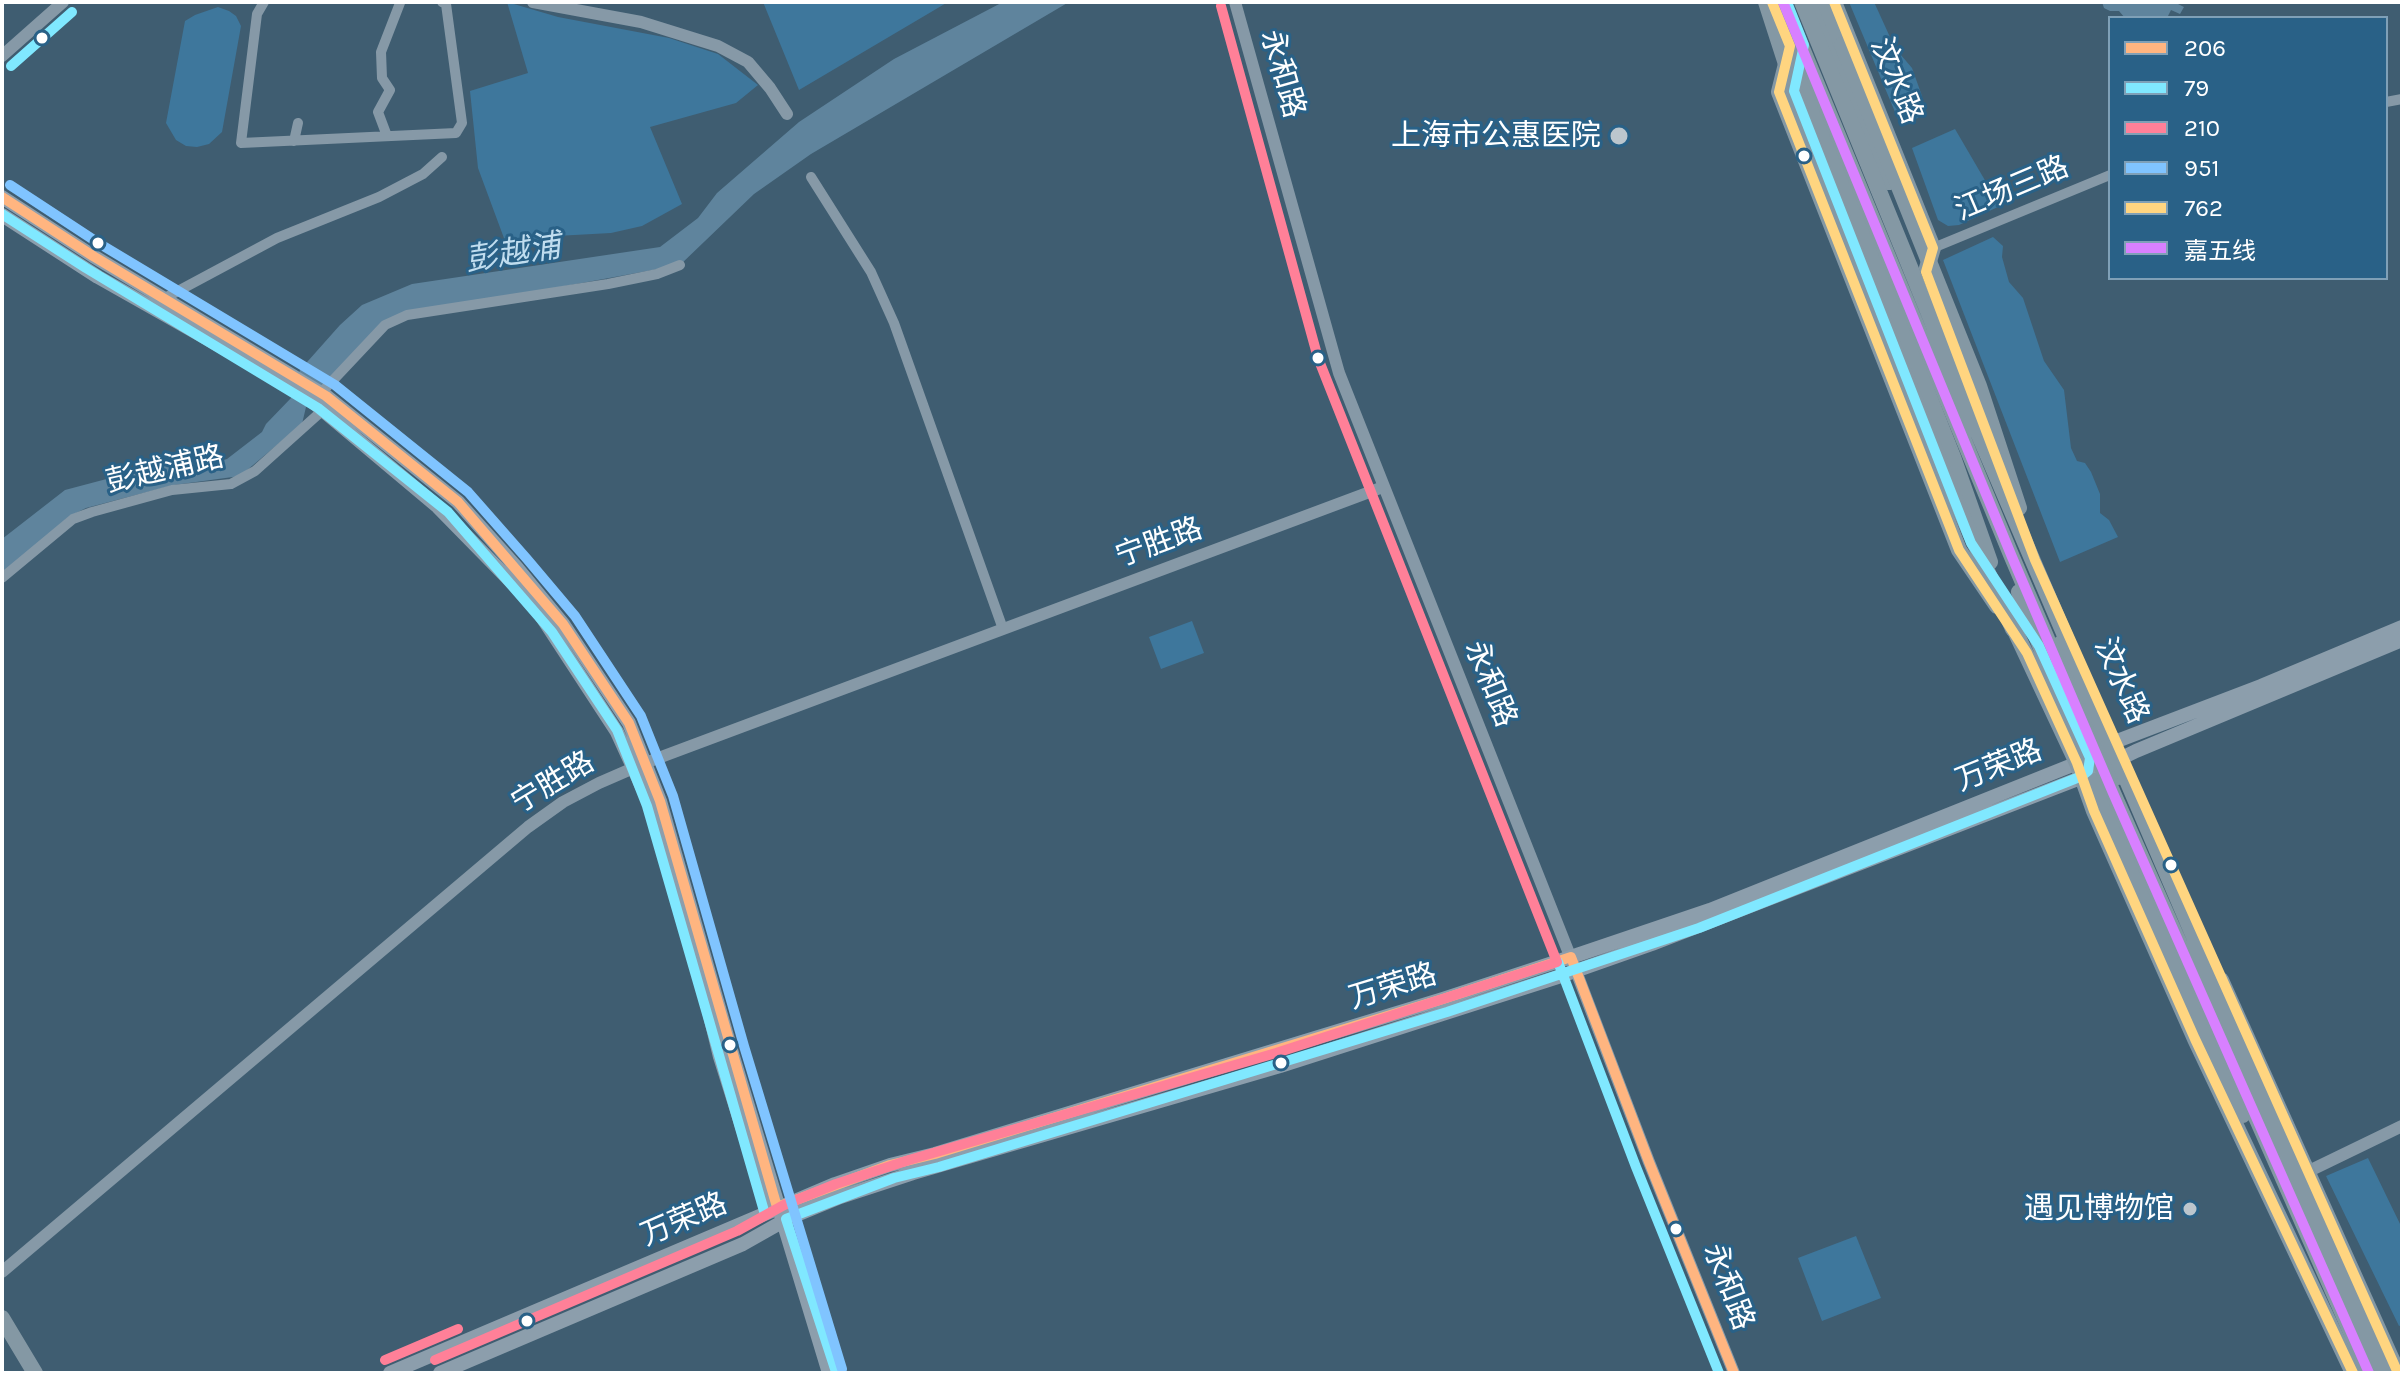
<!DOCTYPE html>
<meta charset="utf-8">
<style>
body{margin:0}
#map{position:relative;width:2404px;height:1375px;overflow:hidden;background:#3f5d71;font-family:Karla,"Noto Sans SC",sans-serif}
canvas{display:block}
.frame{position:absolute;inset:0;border:4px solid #fff;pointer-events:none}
.legend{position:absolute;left:2108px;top:16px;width:280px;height:264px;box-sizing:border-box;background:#296187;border:2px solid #7fa0b7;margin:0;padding:10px 14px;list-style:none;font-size:24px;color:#fff}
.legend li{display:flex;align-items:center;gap:16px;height:40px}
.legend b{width:40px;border:2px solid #7fa0b7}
</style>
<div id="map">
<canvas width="2404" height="1375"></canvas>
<div class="frame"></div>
<ul class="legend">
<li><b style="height:10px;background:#ffb580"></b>206</li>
<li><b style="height:10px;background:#80e8ff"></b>79</li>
<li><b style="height:10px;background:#ff8098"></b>210</li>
<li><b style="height:10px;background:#80c4ff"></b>951</li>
<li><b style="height:10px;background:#ffd580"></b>762</li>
<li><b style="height:10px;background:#d880ff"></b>嘉五线</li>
</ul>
</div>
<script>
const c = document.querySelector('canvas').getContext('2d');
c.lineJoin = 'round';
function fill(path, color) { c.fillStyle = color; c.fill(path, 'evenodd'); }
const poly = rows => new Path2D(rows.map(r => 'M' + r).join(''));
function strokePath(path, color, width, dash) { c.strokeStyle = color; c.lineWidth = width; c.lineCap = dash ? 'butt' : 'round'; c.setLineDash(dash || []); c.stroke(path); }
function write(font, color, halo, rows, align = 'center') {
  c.font = font + ' Karla,"Noto Sans SC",sans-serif'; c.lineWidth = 6; c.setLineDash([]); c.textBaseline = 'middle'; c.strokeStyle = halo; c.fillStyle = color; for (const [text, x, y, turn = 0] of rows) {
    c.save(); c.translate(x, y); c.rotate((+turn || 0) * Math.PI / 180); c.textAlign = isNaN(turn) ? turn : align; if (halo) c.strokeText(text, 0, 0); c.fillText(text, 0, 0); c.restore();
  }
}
const green = poly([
 [507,2,558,17,669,38,718,54,758,85,736,103,650,127,682,204,642,226,611,233,556,236,508,249,478,168,470,91,528,73],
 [763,2,948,2,799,90],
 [1849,2,1874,2,1895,48,1912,68,1922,96,1923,110,1918,118,1900,124],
 [218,7,229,11,236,16,241,26,222,132,209,144,197,147,186,146,176,140,166,123,185,21,195,15],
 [1955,129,2000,206,1959,225,1948,226,1938,220,1912,148],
 [1993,237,2003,246,2002,257,2009,282,2023,298,2044,361,2064,390,2071,448,2077,461,2085,463,2091,472,2100,494,2100,513,2109,520,2118,537,2060,562,1943,260],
 [1192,621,1204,653,1161,669,1149,637],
 [2368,1158,2402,1228,2402,1325,2399,1326,2326,1176],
 [1856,1236,1881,1298,1822,1321,1798,1258]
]);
const water = poly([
 [1003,2,1069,2,811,154,754,194,680,265,407,315,385,325,306,407,302,424,240,476,174,485,86,508,70,516,2,574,2,539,65,490,182,459,207,465,227,459,262,432,266,424,292,397,300,370,340,325,362,305,412,284,660,247,698,218,717,193,799,122,894,59],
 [2102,2,2174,2,2184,7,2180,14,2171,10,2167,18,2125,18,2119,11,2110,11,2104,8]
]);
const minor = poly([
 [264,2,257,14,241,143,456,133,462,123,446,4,442,2],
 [2386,102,2402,99],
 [387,136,378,112,390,90,382,78,381,52,400,3],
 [294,141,298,123],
 [811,177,871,272,894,323,1003,629],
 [1933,248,2110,175],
 [165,298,277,238,379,197,423,174,442,157],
 [321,393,385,325,407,315,608,284,657,274,680,265],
 [2,578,73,519,92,512,172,490,231,484,255,471,323,410,324,406]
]);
const tertiary = poly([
 [533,2,641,22,718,46,748,62,770,88,787,114],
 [1235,2,1339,373,1576,971,1649,1162,1734,1373],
 [2,56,63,2],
 [2307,1172,2402,1126],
 [2,1272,528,827,563,802,599,783,645,763,1383,487]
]);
const secondary = poly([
 [2,197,93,256,326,396,458,502,517,568,563,624,629,723,660,801,731,1050,829,1373],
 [2,215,98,277,296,389,314,403,438,507,534,605,617,732,649,802,697,961,720,1057,768,1209],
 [2104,751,2117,741,2261,686,2402,627],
 [390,1373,835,1184,890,1165,935,1154,1443,999,1571,957,1710,910,2085,760],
 [440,1373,743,1244,789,1218,840,1197,913,1173,1280,1066,1564,975,1652,944,2083,777,2136,751,2402,640]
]);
const primary = poly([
 [1814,2,1889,182],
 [1834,2,1933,248,1927,268],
 [1777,13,1953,457,1990,562],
 [1787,60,1779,92,1959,550,1997,606],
 [1937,301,1988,437],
 [2019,592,2085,760],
 [2009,618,2077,763,2094,811,2195,1039,2353,1373],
 [2060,644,2104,751,2118,777],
 [2094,781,2243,1115],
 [2221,980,2398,1373],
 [2,1318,35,1373]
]);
const trunk = poly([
 [1825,2,1842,45],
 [1952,492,2013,629]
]);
const trunkBridge = poly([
 [1766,2,1806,126,1952,492],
 [1783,2,2012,557,2113,793,2369,1373],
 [1802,2,1967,407,2324,1240,2386,1373],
 [1842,45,1979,386,2019,508]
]);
const bus1 = poly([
 [2,197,93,256,326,396,458,502,563,624,629,723,660,801,777,1207,890,1165,935,1154,1443,999,1571,957,1649,1162,1734,1373]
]);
const bus2 = poly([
 [11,66,72,12],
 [2,214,86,268,318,408,448,512,552,632,617,730,647,806,764,1211],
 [1558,962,1636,1167,1719,1373],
 [835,1369,786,1219,894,1178,939,1167,1447,1012,1699,928,2082,776,2088,771,2090,758,2039,646,1971,543,1794,91,1804,45,1787,2]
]);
const bus3 = poly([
 [385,1360,458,1329],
 [435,1360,737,1231,784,1205,836,1184,909,1160,1276,1053,1557,962,1318,358,1221,6]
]);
const bus4 = poly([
 [10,185,100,244,335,385,468,492,527,559,575,616,641,716,673,796,744,1046,842,1369]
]);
const bus5 = poly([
 [1772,2,1790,46,1779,92,1959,550,2027,653,2077,763,2094,811,2195,1039,2353,1373],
 [1834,2,1933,248,1926,272,2035,560,2398,1373]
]);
const bus6 = poly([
 [1783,2,2012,557,2113,793,2369,1373]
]);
const markers = [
 [42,38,7,"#fff"],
 [1619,136,10,"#bcc6cd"],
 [1804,156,7,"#fff"],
 [98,243,7,"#fff"],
 [1318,358,7,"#fff"],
 [2171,865,7,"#fff"],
 [730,1045,7,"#fff"],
 [1281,1063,7,"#fff"],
 [2190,1209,8,"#bcc6cd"],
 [1676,1229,7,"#fff"],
 [527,1321,7,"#fff"]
];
const streetNames = [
 ["永和路",1282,74,74],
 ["汶水路",1896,81,68],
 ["江场三路",2012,189,-23],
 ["彭越浦路",165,470,-13],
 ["宁胜路",1159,543,-20],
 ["汶水路",2121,681,66],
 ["永和路",1490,684,68],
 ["万荣路",1999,766,-22],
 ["宁胜路",553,783,-31],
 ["万荣路",1393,987,-17],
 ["万荣路",684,1220,-23],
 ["永和路",1728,1287,69]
];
const poiNames = [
 ["上海市公惠医院",1601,136],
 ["遇见博物馆",2174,1209]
];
const waterNames = [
 ["彭越浦",513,254,-9]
];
fill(green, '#3e779c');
fill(water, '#5f849d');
strokePath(minor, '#8699a7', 10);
strokePath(tertiary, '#8699a7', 12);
strokePath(secondary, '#8c9eac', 14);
strokePath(primary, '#8498a4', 16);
strokePath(trunk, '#8498a4', 16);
strokePath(trunkBridge, '#8498a4', 16);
strokePath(bus1, '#ffb580', 10);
strokePath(bus2, '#80e8ff', 10);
strokePath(bus3, '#ff8098', 10);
strokePath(bus4, '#80c4ff', 10);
strokePath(bus5, '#ffd580', 10);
strokePath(bus6, '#d880ff', 10);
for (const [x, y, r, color] of markers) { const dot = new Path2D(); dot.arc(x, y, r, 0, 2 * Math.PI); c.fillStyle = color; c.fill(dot); strokePath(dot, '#296187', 3); }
write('30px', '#fff', '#296187', streetNames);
write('30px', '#fff', '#296187', poiNames, 'right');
write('italic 32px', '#c0ddef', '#296187', waterNames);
</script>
